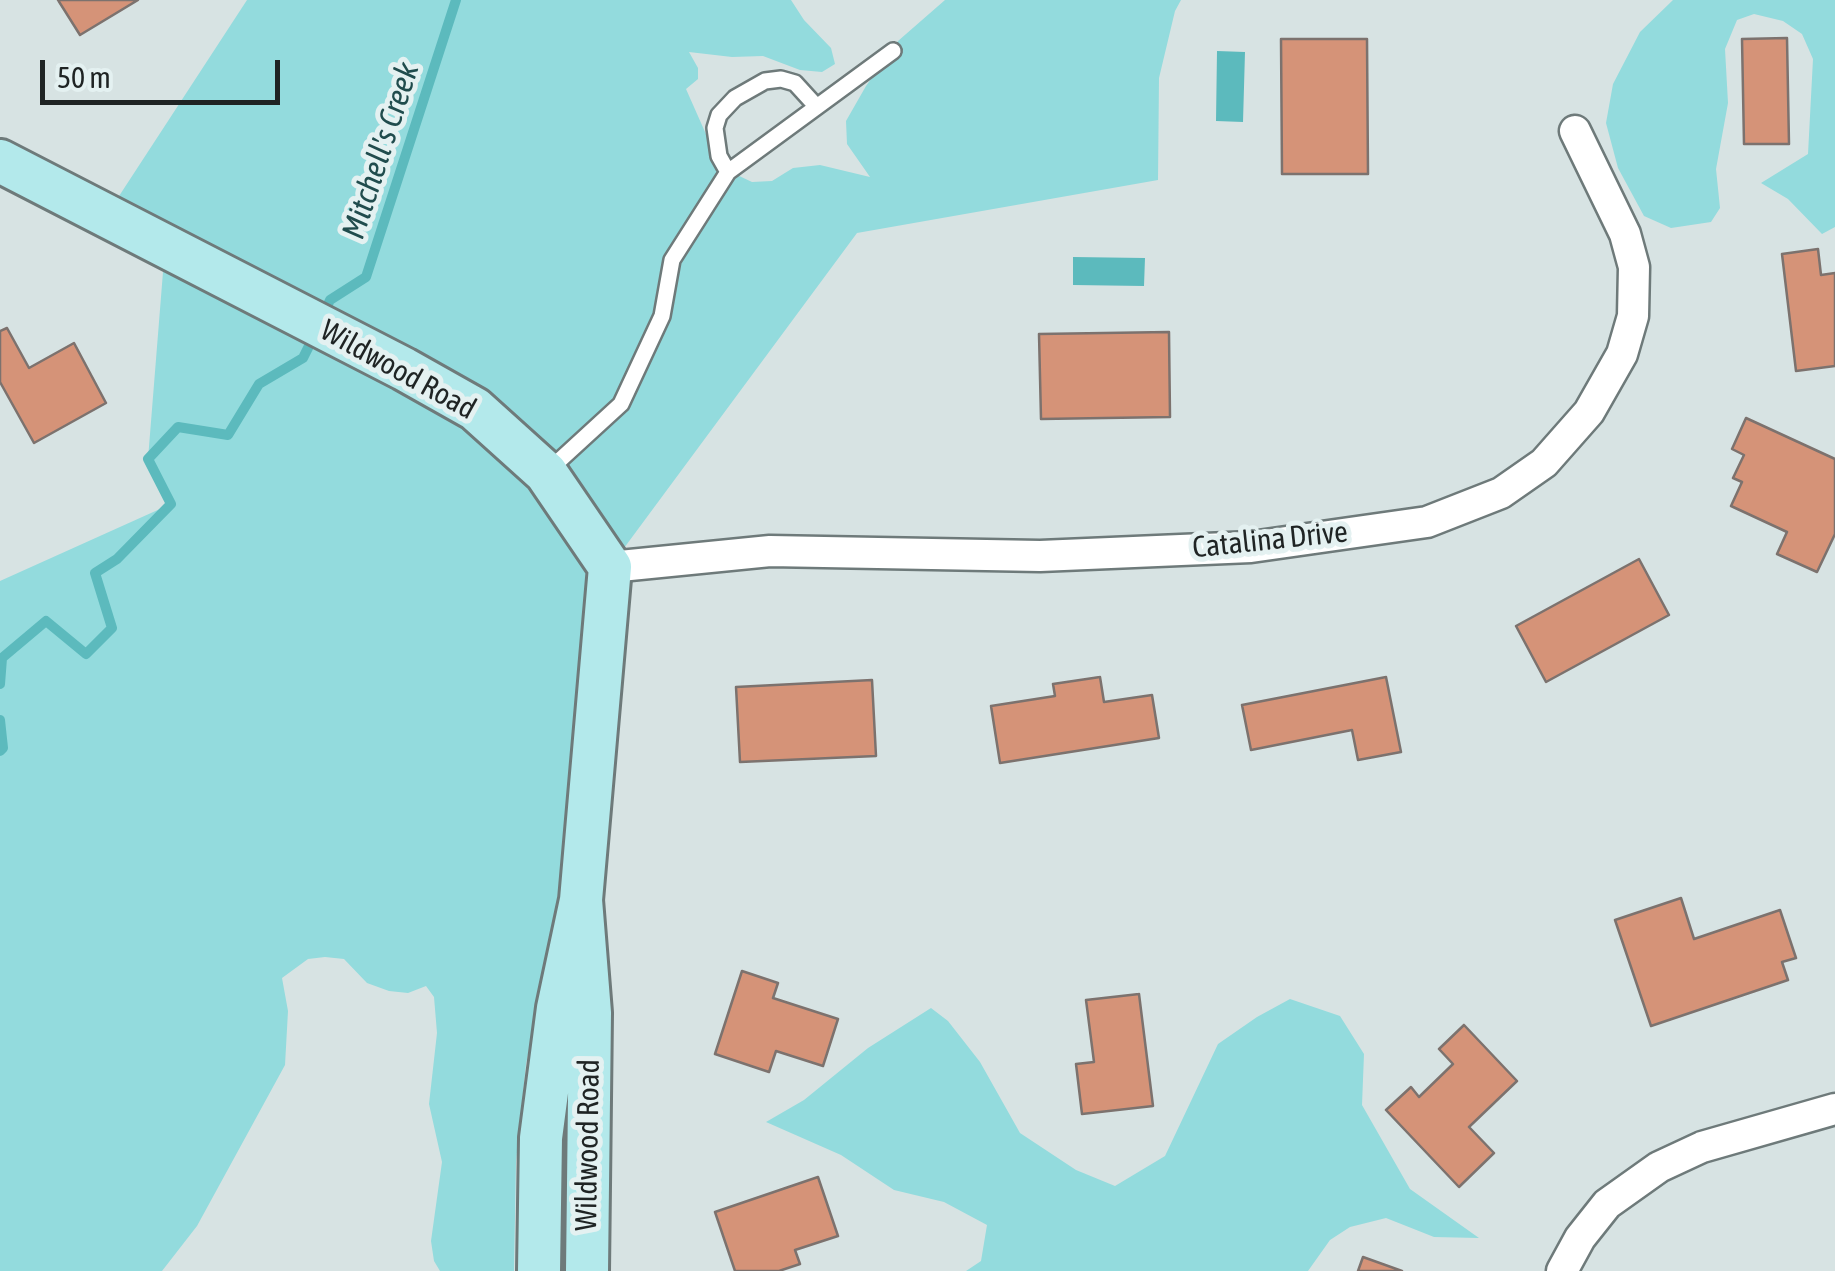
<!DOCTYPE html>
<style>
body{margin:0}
#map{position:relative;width:1835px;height:1271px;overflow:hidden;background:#d7e3e3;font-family:"Asap Condensed",sans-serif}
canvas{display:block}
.scale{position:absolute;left:40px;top:60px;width:240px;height:45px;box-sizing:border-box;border:5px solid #1f2424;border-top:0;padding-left:12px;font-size:30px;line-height:35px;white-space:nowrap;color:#1f2424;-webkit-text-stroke:8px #e4f1f1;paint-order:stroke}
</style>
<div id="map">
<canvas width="1835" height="1271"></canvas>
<div class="scale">50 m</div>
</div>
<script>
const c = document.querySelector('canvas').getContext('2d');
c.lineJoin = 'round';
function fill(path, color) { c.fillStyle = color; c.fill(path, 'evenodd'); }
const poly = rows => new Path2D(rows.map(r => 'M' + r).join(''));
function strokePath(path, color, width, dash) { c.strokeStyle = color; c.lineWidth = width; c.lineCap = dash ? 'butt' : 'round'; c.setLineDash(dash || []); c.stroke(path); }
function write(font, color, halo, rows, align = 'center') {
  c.font = font + ' "Asap Condensed",sans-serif'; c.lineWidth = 10; c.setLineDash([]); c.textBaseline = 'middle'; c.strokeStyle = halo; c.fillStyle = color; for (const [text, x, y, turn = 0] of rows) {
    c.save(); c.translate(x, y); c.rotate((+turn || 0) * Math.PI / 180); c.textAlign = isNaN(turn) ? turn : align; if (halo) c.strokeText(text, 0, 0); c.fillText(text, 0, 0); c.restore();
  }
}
const green = poly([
 [247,0,791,0,804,20,831,48,835,64,822,72,800,70,763,56,732,57,689,52,698,68,698,79,686,89,713,150,735,174,752,182,772,181,793,168,820,165,870,177,847,144,846,121,866,86,898,41,945,0,1181,0,1175,11,1159,78,1158,180,857,233,610,567,587,1271,539,1271,537,1012,526,1064,516,1162,514,1271,440,1271,434,1261,431,1241,442,1162,429,1104,437,1033,434,997,426,986,408,993,389,991,367,983,344,959,325,957,308,959,282,978,288,1011,285,1065,197,1226,162,1271,0,1271,0,581,171,504,148,459,165,247,106,216],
 [1673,0,1835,0,1835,227,1822,234,1788,199,1761,183,1808,154,1813,59,1802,34,1783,21,1754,14,1737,20,1725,49,1728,103,1716,169,1720,208,1711,222,1671,228,1644,216,1618,168,1606,123,1613,84,1640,32],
 [1290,999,1340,1016,1364,1054,1362,1105,1410,1189,1479,1238,1434,1237,1386,1218,1350,1227,1330,1240,1308,1271,966,1271,981,1261,987,1225,944,1202,894,1190,841,1155,766,1122,804,1100,868,1048,931,1008,948,1021,980,1062,1020,1133,1076,1170,1115,1186,1165,1156,1218,1044,1257,1017]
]);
const water = poly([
 [1217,51,1245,52,1243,122,1216,121],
 [1073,257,1145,258,1144,286,1073,285]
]);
const stream = poly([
 [323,315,330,300,366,277,456,0],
 [0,684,2,658,46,621,86,654,112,628,95,573,117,559,171,504,148,459,178,427,228,435,259,384,303,358,314,336],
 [0,720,3,748,0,751]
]);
const building = poly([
 [58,0,138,0,80,35,58,0],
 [1787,38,1789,144,1744,144,1742,39,1787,38],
 [1281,39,1367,39,1368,174,1282,174,1281,39],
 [1818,249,1821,275,1835,273,1835,366,1796,371,1782,254,1818,249],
 [7,328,29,368,74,343,106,403,34,443,0,382,0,331,7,328],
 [1169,332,1170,417,1041,419,1039,334,1169,332],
 [1746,418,1835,459,1835,534,1817,572,1777,554,1787,532,1731,506,1742,482,1733,478,1744,455,1732,449,1746,418],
 [1639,559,1669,615,1546,682,1516,626,1639,559],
 [1100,677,1104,702,1152,695,1159,738,1000,763,991,706,1055,696,1053,684,1100,677],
 [1386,677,1401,752,1358,760,1352,730,1251,750,1242,705,1386,677],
 [872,680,876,756,740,762,736,687,872,680],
 [1681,898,1694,939,1780,910,1796,958,1782,962,1788,980,1651,1026,1615,920,1681,898],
 [742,971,778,983,773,998,838,1019,823,1066,776,1051,769,1072,715,1054,742,971],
 [1139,994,1153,1106,1082,1114,1076,1064,1094,1062,1086,1000,1139,994],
 [1464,1025,1517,1081,1469,1127,1494,1153,1459,1187,1386,1110,1411,1087,1419,1097,1453,1064,1439,1049,1464,1025],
 [818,1177,838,1236,795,1250,800,1264,779,1271,735,1271,715,1212,818,1177],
 [1363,1257,1402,1271,1358,1271,1363,1257]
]);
const lane = poly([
 [728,172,719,156,715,128,719,115,735,98,765,81,781,79,795,83,816,106],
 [549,470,621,404,662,316,672,260,728,172,893,51]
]);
const street = poly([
 [610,567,770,551,1040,556,1251,547,1427,522,1501,493,1544,463,1589,412,1622,354,1633,316,1634,267,1625,234,1575,131],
 [1562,1271,1580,1238,1607,1204,1659,1167,1702,1147,1835,1109]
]);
const secondary = poly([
 [0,161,404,369,475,409,546,473,610,567,581,900],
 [539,1271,541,1138,558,1008,581,900,590,1013,587,1271]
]);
const streetNames = [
 ["Wildwood Road",398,370,29],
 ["Catalina Drive",1270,540,-6],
 ["Wildwood Road",588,1145,-89]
];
const waterNames = [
 ["Mitchell's Creek",381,151,-72]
];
fill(green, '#93dbdd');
fill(water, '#5cbabd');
strokePath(stream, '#5cbabd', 10);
fill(building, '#d59378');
strokePath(building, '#7c726e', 2.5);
strokePath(lane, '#6e7a7a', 20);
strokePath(street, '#6e7a7a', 35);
strokePath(secondary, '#6e7a7a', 48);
strokePath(lane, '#fff', 15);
strokePath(street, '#fff', 30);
strokePath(secondary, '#b3e9eb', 42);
write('30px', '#1f2424', '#e4f1f1', streetNames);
write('italic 32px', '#204c4d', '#e4f1f1', waterNames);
</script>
